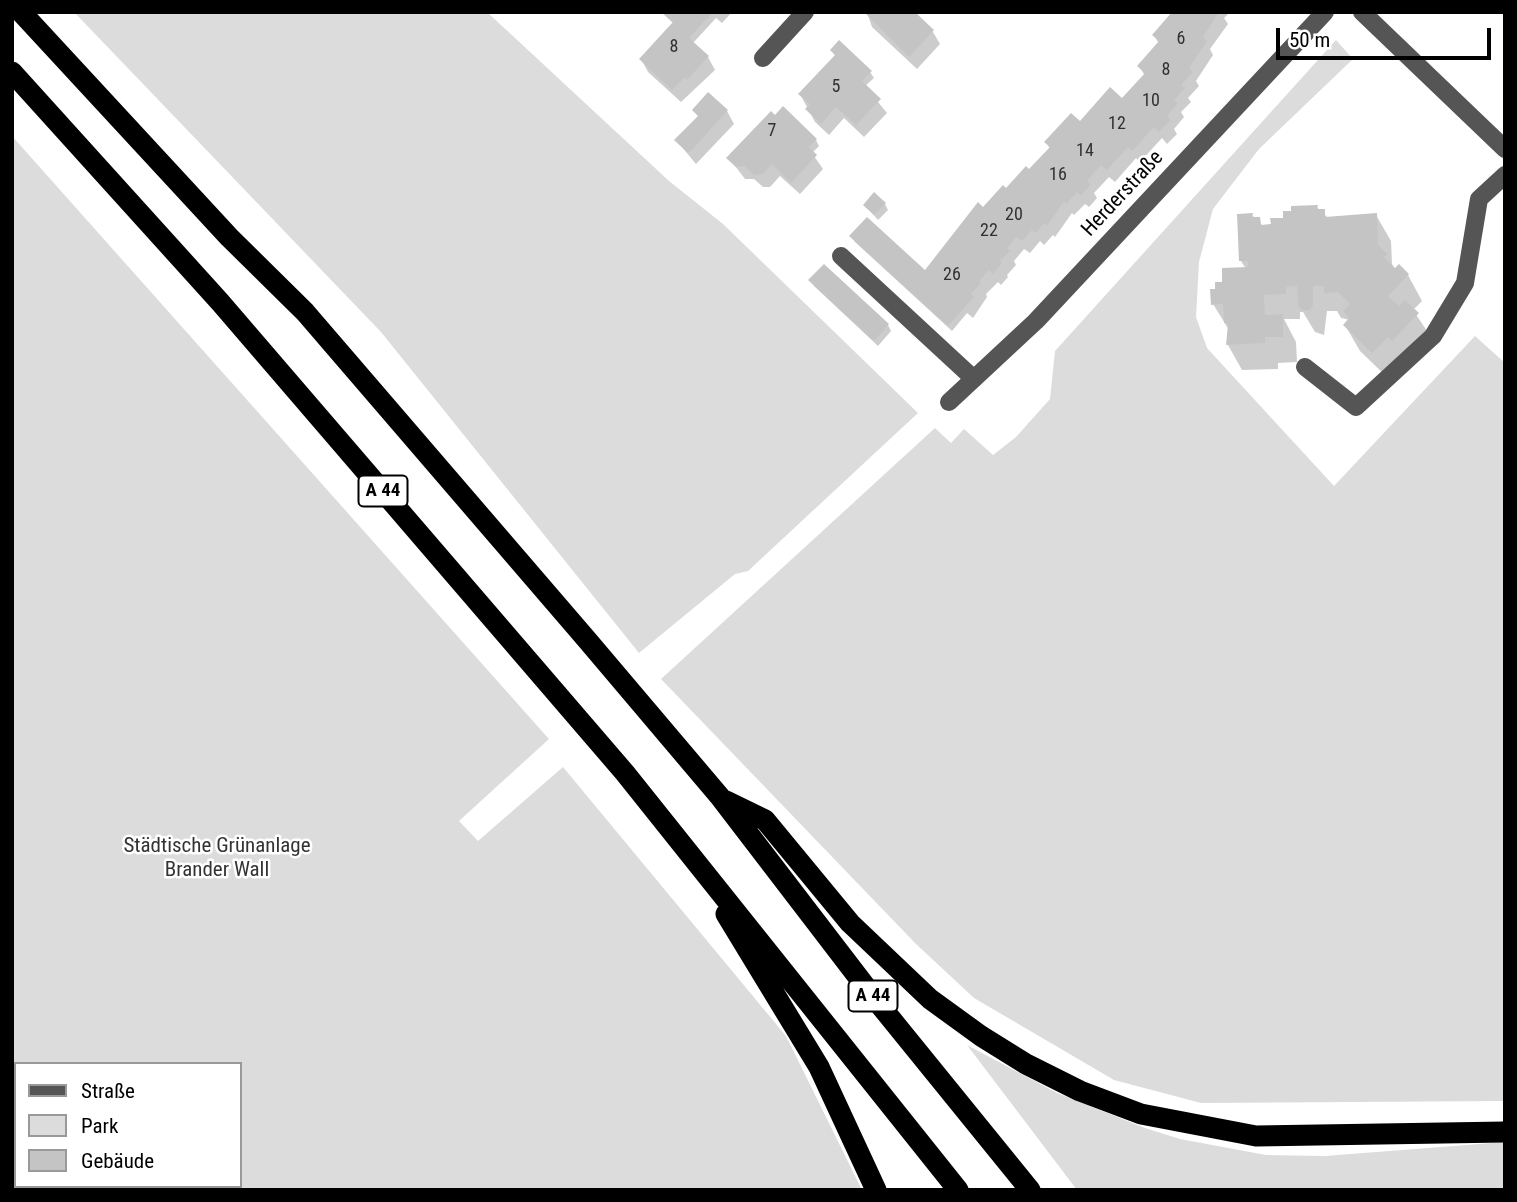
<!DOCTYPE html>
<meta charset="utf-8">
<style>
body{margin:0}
#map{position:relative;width:1517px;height:1202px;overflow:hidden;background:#fff;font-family:"Roboto Condensed",sans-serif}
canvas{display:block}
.frame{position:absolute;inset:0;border:14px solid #000;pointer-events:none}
.legend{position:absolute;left:14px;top:1062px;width:228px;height:126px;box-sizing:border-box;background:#fff;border:2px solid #999;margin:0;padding:9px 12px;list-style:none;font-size:21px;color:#000}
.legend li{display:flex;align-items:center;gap:14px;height:35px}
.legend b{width:35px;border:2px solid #999}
.scale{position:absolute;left:1276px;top:28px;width:215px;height:32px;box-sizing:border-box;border:4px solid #000;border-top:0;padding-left:9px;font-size:21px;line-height:24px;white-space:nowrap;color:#000;-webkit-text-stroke:5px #fff;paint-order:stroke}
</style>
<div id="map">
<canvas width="1517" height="1202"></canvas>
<div class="frame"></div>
<ul class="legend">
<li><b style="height:9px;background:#555"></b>Straße</li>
<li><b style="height:19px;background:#dcdcdc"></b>Park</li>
<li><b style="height:19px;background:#c4c4c4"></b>Gebäude</li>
</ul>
<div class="scale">50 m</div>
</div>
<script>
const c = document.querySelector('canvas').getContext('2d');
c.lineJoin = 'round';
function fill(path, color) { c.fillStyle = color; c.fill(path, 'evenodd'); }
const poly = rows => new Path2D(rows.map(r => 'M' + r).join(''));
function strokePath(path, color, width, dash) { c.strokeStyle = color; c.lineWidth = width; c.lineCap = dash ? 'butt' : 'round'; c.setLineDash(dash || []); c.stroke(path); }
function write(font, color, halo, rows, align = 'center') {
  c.font = font + ' "Roboto Condensed",sans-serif'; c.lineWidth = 5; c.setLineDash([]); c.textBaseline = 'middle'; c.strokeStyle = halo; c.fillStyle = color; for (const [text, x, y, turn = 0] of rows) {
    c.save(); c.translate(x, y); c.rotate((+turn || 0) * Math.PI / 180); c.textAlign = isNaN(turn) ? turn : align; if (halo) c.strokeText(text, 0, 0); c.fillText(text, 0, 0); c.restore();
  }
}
const green = poly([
 [74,12,487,12,669,181,723,224,918,413,748,571,735,574,639,653,381,332],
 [1336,40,1353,59,1259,149,1213,209,1199,262,1196,317,1207,348,1334,486,1475,336,1505,363,1505,1101,1201,1103,1114,1080,974,998,916,944,661,679,935,428,951,443,964,429,993,455,1016,437,1050,399,1055,351],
 [12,136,549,739,459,821,478,841,563,767,786,1036,862,1190,208,1190,205,1186,240,1186,240,1064,16,1064,16,1074,12,1073],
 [967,1045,1057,1093,1145,1128,1180,1139,1266,1155,1325,1156,1505,1142,1505,1190,1077,1190]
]);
const shadow = poly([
 [661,12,732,12,722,23,716,18,693,43,708,57,715,70,681,102,648,72,641,59,674,24],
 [867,12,912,12,933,32,940,44,917,69,872,27],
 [1172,12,1230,12,1224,18,1228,24,1210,49,1213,55,1196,81,1199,86,1188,98,1191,102,1181,112,1184,117,1174,129,1177,134,1167,144,1162,138,1140,162,1136,158,1115,182,1109,177,1094,193,1097,198,1089,207,1085,204,1074,215,1072,213,1055,237,1053,235,1044,245,1040,241,1030,253,1024,249,1014,261,1016,265,1007,275,1008,277,1001,285,998,282,986,294,987,297,973,318,967,313,952,331,855,242,851,236,930,277,984,209,1029,172,1050,149,1046,142,1122,101,1145,76,1139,66,1159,44,1154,35],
 [832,50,870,72,874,78,865,86,887,113,864,137,844,118,829,135,815,122,800,94,836,57],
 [708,94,727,111,734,124,696,164,676,140,699,118,694,110],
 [816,140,819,146,812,153,823,169,800,194,780,176,770,187,763,187,754,179,745,179,729,158],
 [885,204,888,210,878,220,865,205],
 [1317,207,1328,218,1376,215,1391,241,1392,264,1396,271,1408,275,1422,301,1413,310,1433,340,1388,378,1360,351,1345,325,1350,320,1341,318,1337,311,1327,311,1324,335,1315,332,1303,312,1300,312,1300,319,1284,319,1296,342,1297,362,1278,363,1278,369,1242,370,1228,345,1229,330,1213,304,1224,284,1246,269,1241,261,1252,215,1263,226,1273,226],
 [824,266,888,325,891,331,878,346,814,286,810,280]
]);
const building = poly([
 [662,12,713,12,689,38,709,56,687,80,685,77,672,90,639,59,673,22],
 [864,12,915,12,934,30,909,57],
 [1172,12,1219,12,1203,37,1207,41,1189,68,1193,72,1181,85,1185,88,1174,100,1178,103,1167,116,1171,120,1159,132,1154,127,1132,151,1128,147,1107,170,1101,165,1087,181,1091,184,1081,196,1077,192,1066,204,1064,201,1047,226,1044,223,1036,233,1032,230,1022,241,1016,237,1007,248,1010,251,1000,261,1002,263,993,274,989,270,979,281,981,283,971,294,974,297,948,326,849,236,867,217,925,270,978,202,983,207,1003,185,1006,188,1026,166,1029,169,1050,147,1044,142,1071,113,1080,121,1110,87,1122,98,1145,73,1137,66,1159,41,1152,35],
 [839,40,872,71,862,81,881,99,856,125,836,107,821,124,805,109,810,104,798,94,835,55,830,50],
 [708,92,728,110,691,151,687,152,674,140,698,116,692,110],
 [783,106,817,139,809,147,817,155,791,183,772,164,763,174,754,175,745,166,736,167,726,158,771,111,775,115],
 [874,192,886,203,874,215,863,205],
 [1318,205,1317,209,1325,209,1325,217,1377,213,1378,245,1388,254,1384,257,1395,268,1399,264,1409,274,1388,296,1399,306,1405,300,1419,313,1392,341,1388,337,1372,353,1343,325,1349,318,1343,311,1350,304,1338,292,1324,293,1324,286,1313,286,1313,305,1310,310,1302,310,1298,306,1297,286,1286,287,1286,294,1264,295,1265,315,1283,314,1283,337,1265,337,1265,343,1226,345,1228,324,1224,323,1223,304,1211,305,1210,289,1215,289,1215,282,1222,282,1222,268,1248,267,1248,261,1239,261,1237,214,1253,213,1252,217,1260,217,1261,225,1271,224,1270,218,1283,218,1283,211,1291,211,1291,206],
 [824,264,889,324,874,341,808,280]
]);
const minor = poly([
 [1362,12,1505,149],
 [763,58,805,12],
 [841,256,974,379],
 [1305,367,1356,407,1433,336,1465,283,1479,199,1505,175],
 [949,402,1036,321,1325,12]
]);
const highway = poly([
 [21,12,229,237,305,312,588,641,721,798,875,999,1030,1190],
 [12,72,220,302,625,773,958,1190],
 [726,801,765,820,850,923,930,999,981,1036,1026,1064,1080,1091,1141,1114,1256,1136,1505,1132],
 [726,914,819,1067,876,1190]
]);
const numberNames = [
 ["6",1181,39],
 ["8",674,47],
 ["8",1166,70],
 ["5",836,87],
 ["10",1151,101],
 ["12",1117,124],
 ["7",772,131],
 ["14",1085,151],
 ["16",1058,175],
 ["20",1014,215],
 ["22",989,231],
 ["26",952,275]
];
const shields = [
 [383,491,49],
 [873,996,49]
];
const shieldNames = [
 ["A 44",383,491],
 ["A 44",873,996]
];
const streetNames = [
 ["Herderstraße",1123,194,-47]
];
const parkNames = [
 ["Städtische Grünanlage",217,847],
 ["Brander Wall",217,871]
];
fill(green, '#dcdcdc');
fill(shadow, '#0003');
fill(building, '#c4c4c4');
strokePath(minor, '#555', 18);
strokePath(highway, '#000', 21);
write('18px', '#313131', null, numberNames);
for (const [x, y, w] of shields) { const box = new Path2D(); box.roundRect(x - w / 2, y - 15.5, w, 31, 5); c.fillStyle = '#fff'; c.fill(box); strokePath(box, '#000', 2); }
write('bold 19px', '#000', null, shieldNames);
write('21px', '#000', '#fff', streetNames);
write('21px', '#333', '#fff', parkNames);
</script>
